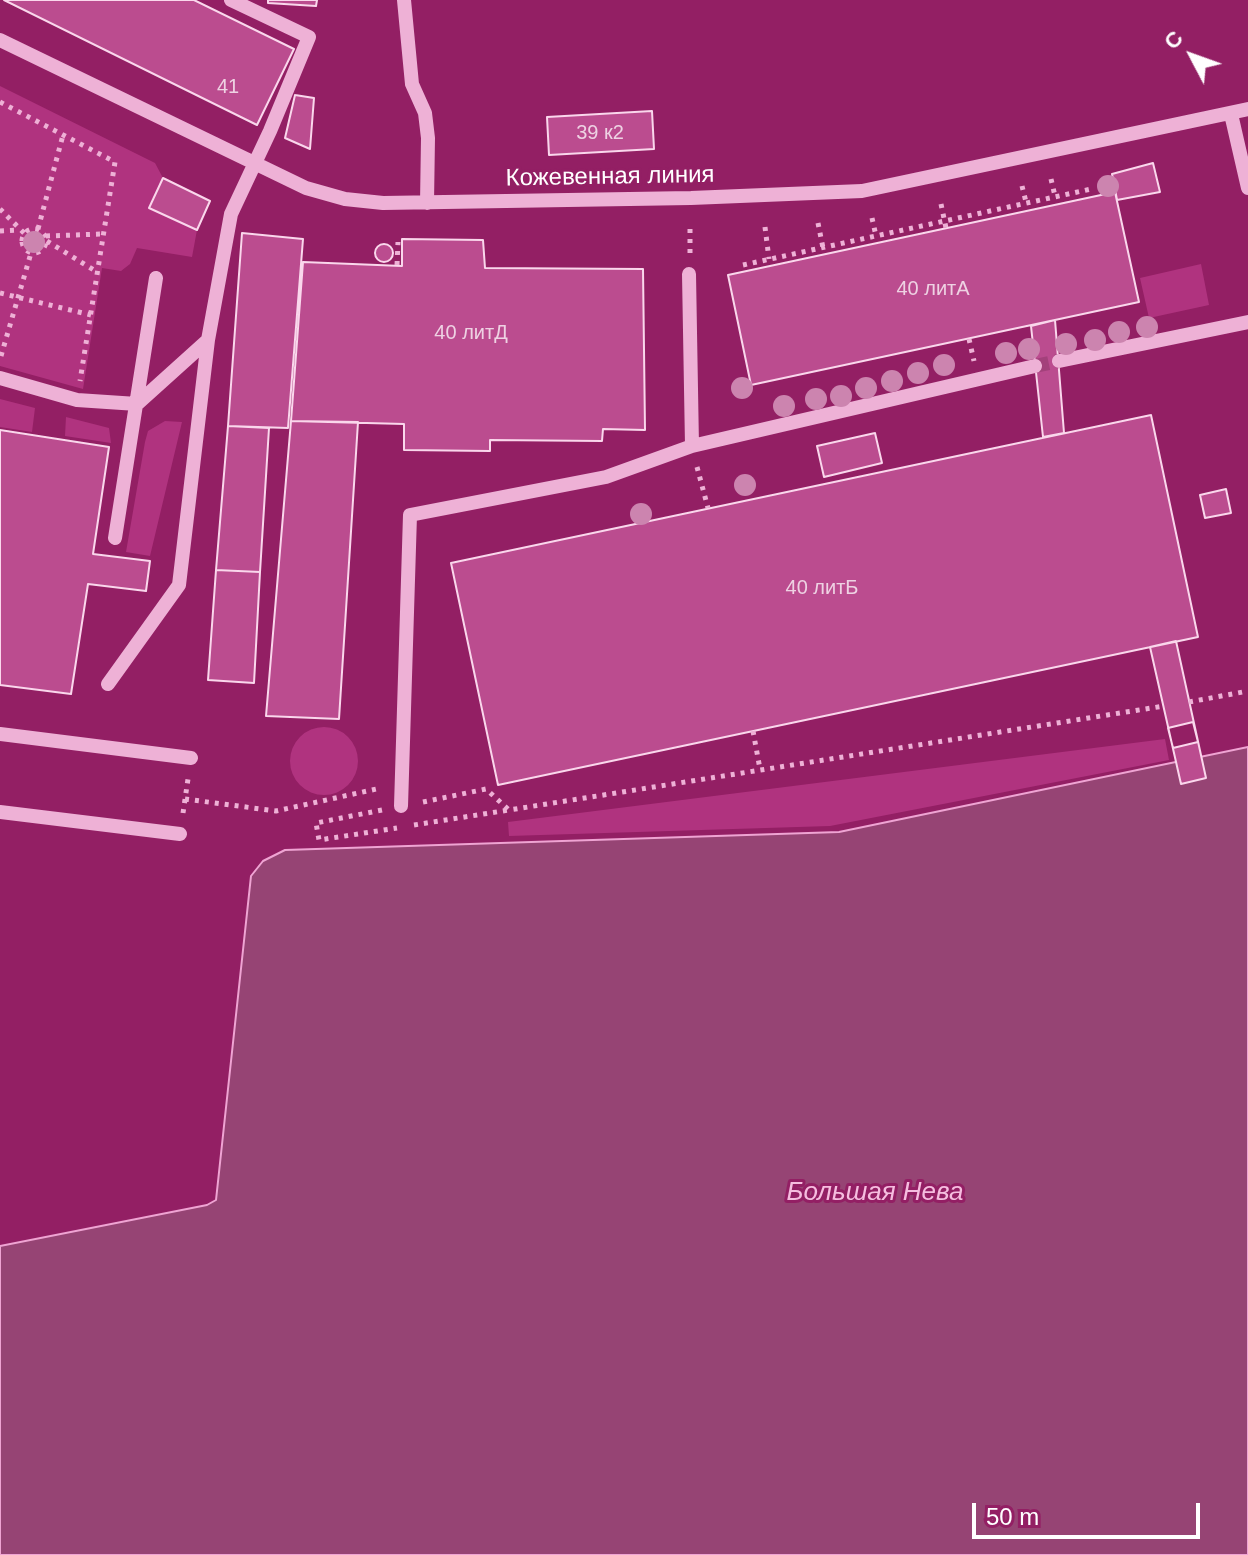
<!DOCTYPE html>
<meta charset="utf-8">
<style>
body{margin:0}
#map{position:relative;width:1248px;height:1555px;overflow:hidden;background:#931f64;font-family:Arial,sans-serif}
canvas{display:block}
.north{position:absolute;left:1152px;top:16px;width:80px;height:80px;-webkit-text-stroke:6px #931f64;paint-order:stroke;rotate:311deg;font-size:22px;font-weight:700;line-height:32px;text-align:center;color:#fff}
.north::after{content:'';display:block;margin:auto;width:28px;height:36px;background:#fff;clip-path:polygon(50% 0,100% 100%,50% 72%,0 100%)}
.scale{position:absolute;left:972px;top:1503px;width:228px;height:36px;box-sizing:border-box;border:4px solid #fff;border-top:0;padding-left:10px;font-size:24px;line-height:28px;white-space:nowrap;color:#fff;-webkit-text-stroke:6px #931f64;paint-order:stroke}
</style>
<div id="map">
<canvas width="1248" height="1555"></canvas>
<div class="north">С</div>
<div class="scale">50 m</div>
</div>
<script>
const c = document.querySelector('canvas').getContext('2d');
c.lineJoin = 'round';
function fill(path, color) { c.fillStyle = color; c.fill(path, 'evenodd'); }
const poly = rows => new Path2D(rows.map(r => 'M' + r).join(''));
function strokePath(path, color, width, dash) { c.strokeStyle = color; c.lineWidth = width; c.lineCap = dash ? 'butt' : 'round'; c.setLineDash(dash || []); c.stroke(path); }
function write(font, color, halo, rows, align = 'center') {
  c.font = font + ' Arial,sans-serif'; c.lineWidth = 6; c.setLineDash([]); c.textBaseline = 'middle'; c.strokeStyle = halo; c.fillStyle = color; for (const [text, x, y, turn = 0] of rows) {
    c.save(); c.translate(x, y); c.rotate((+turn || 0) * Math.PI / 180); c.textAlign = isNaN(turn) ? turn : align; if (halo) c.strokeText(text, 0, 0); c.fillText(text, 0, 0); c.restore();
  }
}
const green = poly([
 [0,86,155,163,163,178,149,208,197,230,192,257,137,248,130,264,121,271,102,268,83,389,0,366],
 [1201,264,1209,305,1149,318,1140,278],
 [0,399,35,408,32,432,0,427],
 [66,417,109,428,111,443,65,436],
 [165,421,182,422,150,556,126,552,145,442,148,431],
 '290 761a34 34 0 1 1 68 0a34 34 0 1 1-68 0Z',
 [1165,739,1169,760,830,826,509,836,508,822]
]);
const water = poly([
 [1248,747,1248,1555,0,1555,0,1246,207,1205,216,1200,251,876,263,861,285,850,839,832,1248,747]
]);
const building = poly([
 [4,0,194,0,294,49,257,125,4,0],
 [268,0,317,0,316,6,268,3,268,0],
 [295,95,314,98,310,149,285,138,295,95],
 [652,111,654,149,549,155,547,117,652,111],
 [1153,163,1160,192,1117,200,1112,174,1153,163],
 [163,178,210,201,197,230,149,208,163,178],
 [1115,192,1139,302,751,385,728,275,1115,192],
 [242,233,303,239,288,428,228,426,242,233],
 [402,239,483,240,485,268,643,269,645,430,603,429,602,441,490,440,490,451,404,450,404,424,291,421,303,262,402,266,402,239],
 '375 253a9 9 0 1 1 18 0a9 9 0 1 1-18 0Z',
 [1055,320,1064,433,1043,437,1031,326,1055,320],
 [1151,415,1198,637,498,785,451,563,1151,415],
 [291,421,358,422,339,719,266,716,291,421],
 [228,426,269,428,260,572,216,570,228,426],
 [0,430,109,447,93,554,150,561,146,591,88,584,71,694,0,685,0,430],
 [875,433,882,463,824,477,817,446,875,433],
 [1226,489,1231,513,1205,518,1200,495,1226,489],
 [216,570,260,572,254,683,208,680,216,570],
 [1176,641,1206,778,1181,784,1150,647,1176,641],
 [1193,722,1198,742,1173,748,1168,728,1193,722]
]);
const minorTunnel = poly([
 [1035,366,1059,361]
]);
const path = poly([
 [0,102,115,162,80,381],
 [1051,179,1055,196],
 [1022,186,1026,202],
 [941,204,946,228],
 [0,209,24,233],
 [872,218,876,236],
 [818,223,823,248],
 [765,227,769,259],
 '22 241a12 12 0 1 1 24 0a12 12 0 1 1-24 0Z',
 [38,229,63,135],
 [0,231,19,230],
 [46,236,103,234],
 [47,241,97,272],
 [690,253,690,229],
 [397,265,398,242],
 [743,265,1091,189],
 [0,293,91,315],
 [969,339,974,361],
 [1,356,31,253],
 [697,467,708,508],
 [1189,702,1248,691],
 [753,731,760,769],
 [185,799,276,811,381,788],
 [423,802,486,789,509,810,1164,706],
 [382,810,316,823,319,840,397,828],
 [183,813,188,779],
 [414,825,509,810]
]);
const minor = poly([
 [404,0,412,84,425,113,428,138,427,203],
 [0,40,306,188,345,199,383,203,691,198,862,191,1248,109],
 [1231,114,1248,188],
 [689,274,692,446,1035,366],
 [1059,361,1248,322],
 [0,378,77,400,137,404,208,340],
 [115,538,156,278],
 [108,684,179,585,208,340,231,214,270,131,309,37,231,0],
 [0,734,191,758],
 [401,806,410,515,606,477,692,446],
 [0,812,180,834]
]);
const trees = [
 [1108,186],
 [34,242],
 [1147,327],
 [1119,332],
 [1095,340],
 [1066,344],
 [1029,349],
 [1006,353],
 [944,365],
 [918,373],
 [892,381],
 [742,388],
 [866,388],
 [841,396],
 [816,399],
 [784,406],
 [745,485],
 [641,514]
];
const numberNames = [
 ["41",228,87],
 ["39 к2",600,133],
 ["40 литА",933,289],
 ["40 литД",471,333],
 ["40 литБ",822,588]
];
const streetNames = [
 ["Кожевенная линия",610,177,-1]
];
const waterNames = [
 ["Большая Нева",875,1193]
];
fill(green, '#b0337f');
fill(water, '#964474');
strokePath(water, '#efa4d3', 2);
fill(building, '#bb4c8f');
strokePath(building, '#fad7ec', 2);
strokePath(minorTunnel, '#a3417b', 14, [14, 7]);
strokePath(path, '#eeb1d6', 5, [4, 6]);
strokePath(minor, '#eeb1d6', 14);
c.fillStyle = '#cc84af';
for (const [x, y] of trees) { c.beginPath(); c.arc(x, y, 11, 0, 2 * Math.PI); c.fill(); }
write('20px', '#eed2e3', null, numberNames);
write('24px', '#fff', '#931f64', streetNames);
write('italic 26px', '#f5bddf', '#931f64', waterNames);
</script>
